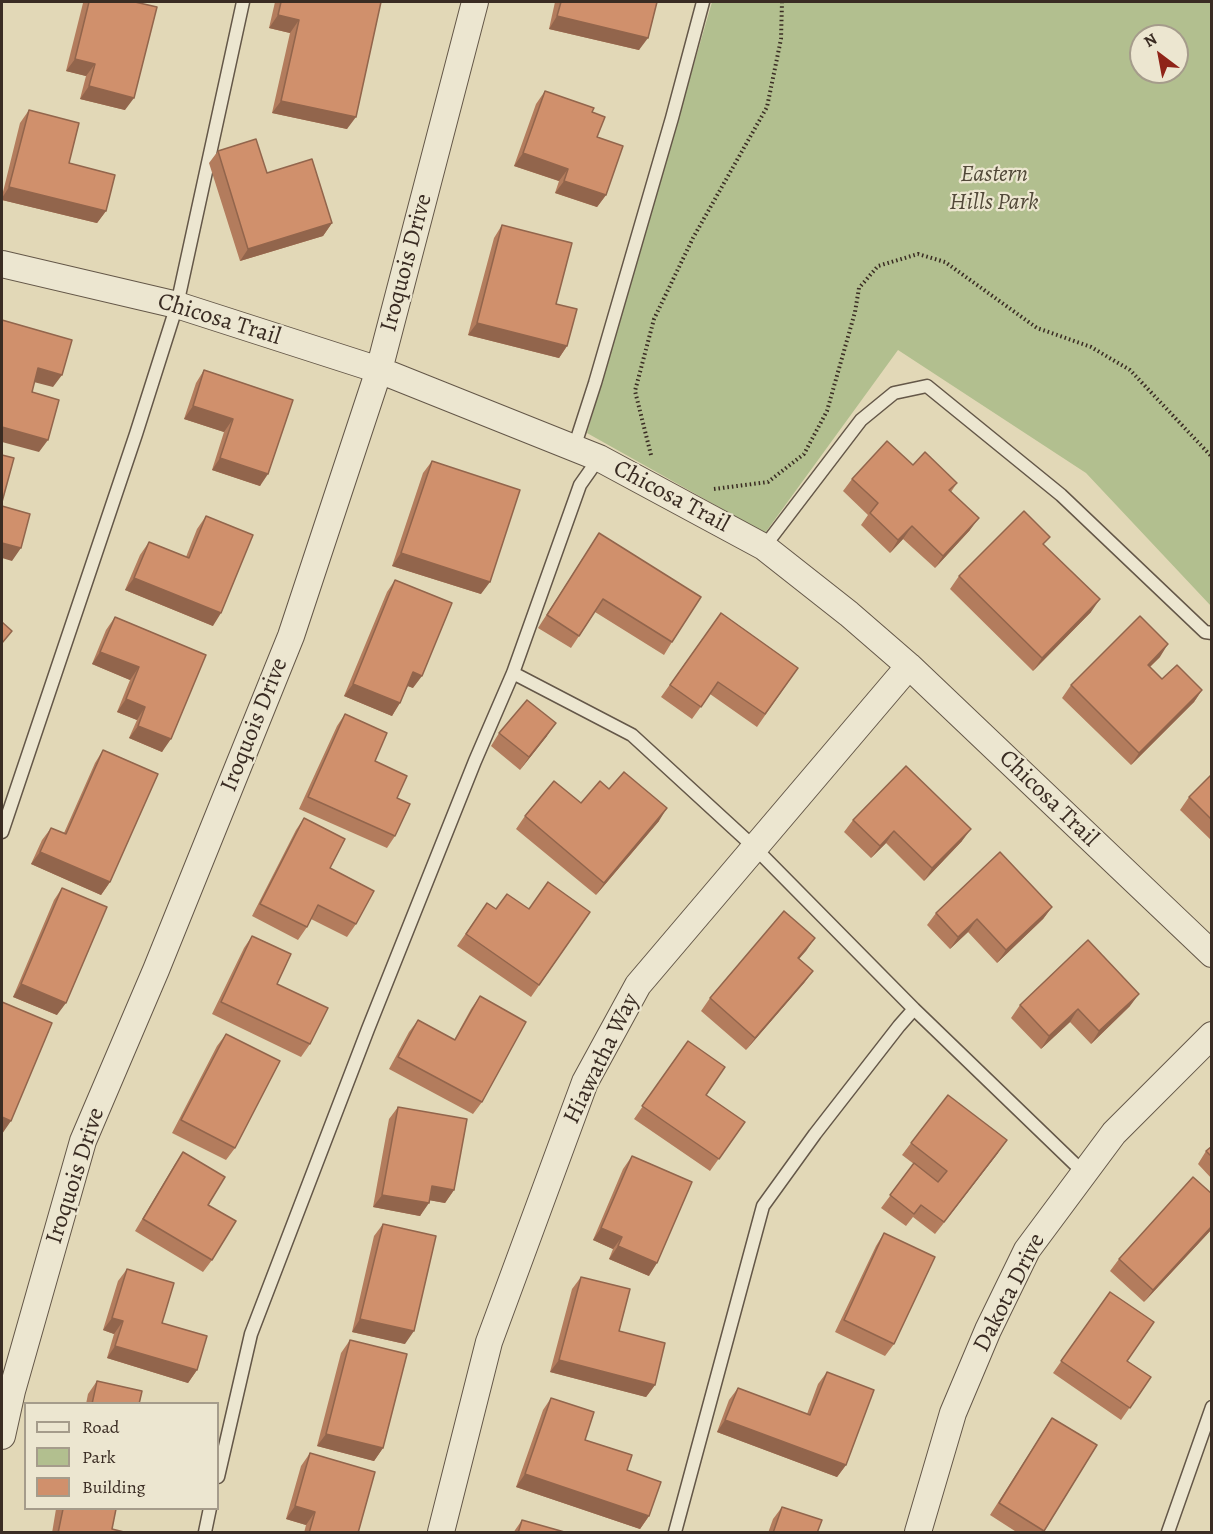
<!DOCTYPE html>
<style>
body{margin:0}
#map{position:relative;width:1213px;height:1534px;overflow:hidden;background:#e2d8b7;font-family:Alegreya,serif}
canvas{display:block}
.frame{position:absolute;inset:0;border:3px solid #3a2c23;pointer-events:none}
.legend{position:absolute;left:24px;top:1402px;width:195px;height:108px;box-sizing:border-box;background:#ece6d0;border:2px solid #a59c8b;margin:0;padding:8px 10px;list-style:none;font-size:18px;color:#3a2c23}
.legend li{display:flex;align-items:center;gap:12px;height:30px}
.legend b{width:30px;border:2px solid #a59c8b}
.north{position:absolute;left:1129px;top:24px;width:60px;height:60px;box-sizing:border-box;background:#ece6d0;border:2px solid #a59c8b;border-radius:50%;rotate:328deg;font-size:16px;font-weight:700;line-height:24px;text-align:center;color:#3a2c23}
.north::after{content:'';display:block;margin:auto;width:21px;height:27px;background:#8f2418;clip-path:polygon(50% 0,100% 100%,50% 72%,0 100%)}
</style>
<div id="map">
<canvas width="1213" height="1534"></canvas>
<div class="frame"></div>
<ul class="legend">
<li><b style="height:8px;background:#ece6d0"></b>Road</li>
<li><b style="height:16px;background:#b2bf8f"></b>Park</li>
<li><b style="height:16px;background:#d0906c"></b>Building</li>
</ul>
<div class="north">N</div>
</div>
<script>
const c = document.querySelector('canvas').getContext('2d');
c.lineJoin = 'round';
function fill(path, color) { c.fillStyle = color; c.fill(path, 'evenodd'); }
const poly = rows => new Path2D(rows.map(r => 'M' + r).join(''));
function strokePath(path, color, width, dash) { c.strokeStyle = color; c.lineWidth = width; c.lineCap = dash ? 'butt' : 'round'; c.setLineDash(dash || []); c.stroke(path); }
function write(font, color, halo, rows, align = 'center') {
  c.font = font + ' Alegreya,serif'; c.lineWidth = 4.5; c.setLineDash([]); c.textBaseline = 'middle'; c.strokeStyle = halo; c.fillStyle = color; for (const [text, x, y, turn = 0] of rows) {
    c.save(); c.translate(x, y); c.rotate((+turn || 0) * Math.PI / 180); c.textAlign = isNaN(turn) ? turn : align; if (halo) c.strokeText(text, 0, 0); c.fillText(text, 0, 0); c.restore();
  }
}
const green = poly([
 [712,2,1211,2,1211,606,1086,473,898,350,765,533,587,433],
 [1141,36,1177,36,1177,72,1141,72]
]);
const path = poly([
 [651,455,635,391,654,319,693,238,767,107,781,39,782,2],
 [714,489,768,482,804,454,827,411,855,312,859,288,878,266,918,254,945,262,1037,328,1091,347,1130,370,1212,457]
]);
const service = poly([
 [574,448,595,383,672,118,703,2],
 [764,547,861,420,894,393,927,386,1061,495,1205,632,1212,633],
 [513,673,632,735,754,847,914,1009,1083,1172],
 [2,832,136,434,177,305,243,2],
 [218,1477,251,1334,368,1029,475,761,513,673,580,485,599,458],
 [205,1532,210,1508],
 [675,1532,763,1206,815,1134,899,1026,914,1009],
 [1168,1532,1212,1407]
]);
const minor = poly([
 [2,264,177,305,379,370,599,458,764,547,849,614,909,666,1212,954],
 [2,1436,12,1391,83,1141,156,970,291,636,379,370,475,2],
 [441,1532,489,1342,585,1082,638,985,909,666],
 [918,1532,953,1413,988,1330,1027,1250,1114,1133,1212,1035]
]);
const wall = poly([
 [85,2,135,2,125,110,80,99,86,76,66,71,83,3],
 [275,2,381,2,347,129,272,113,290,33,269,28],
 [555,2,657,2,639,50,549,29],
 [545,91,592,112,597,137,606,195,597,207,555,193,559,181,514,166,536,104],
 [29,110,69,163,106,211,97,223,2,200,2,196,20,123],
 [218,151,267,173,332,223,323,236,240,261,209,163],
 [502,225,556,304,567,346,559,358,468,335,494,238],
 [204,370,293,400,260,486,212,470,224,432,184,419,196,383],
 [432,461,481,594,392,566,423,473],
 [913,465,957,483,951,492,970,530,935,568,903,539,890,553,861,525,868,515,843,491,852,479],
 [206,516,213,626,125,590,140,555,149,542,186,557,197,529],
 [599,533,672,642,664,655,595,612,571,648,538,628],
 [1044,545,1091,612,1033,671,950,589,959,576],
 [395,580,413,688,408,686,392,716,344,696,387,592],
 [721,613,798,668,757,727,710,694,692,719,661,697],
 [115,617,206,655,162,752,129,738,137,720,117,712,130,680,92,664,106,630],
 [1160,657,1150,667,1162,679,1202,690,1194,702,1131,765,1062,698,1071,685],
 [345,714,397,798,395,836,387,848,299,809,337,726],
 [499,733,547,736,520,770,491,746],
 [103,750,110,882,101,895,31,864,42,840,51,828,64,833,95,763],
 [1212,774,1212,841,1180,810,1189,797],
 [609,789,659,821,596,895,516,829,525,816,581,803],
 [304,818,330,868,356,924,347,937,311,919,307,927,298,940,252,916,296,830],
 [853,820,962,841,924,881,886,843,871,858,844,832],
 [62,888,57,1015,13,997,54,900],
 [487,903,496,909,529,909,590,912,531,997,457,946],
 [1052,907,1043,919,997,963,968,932,950,949,927,925,936,913],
 [252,936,310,1044,301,1057,212,1014,244,948],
 [815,938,799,959,813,971,804,983,746,1050,701,1011,710,998],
 [480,996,482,1102,473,1114,389,1069,409,1032,418,1020,454,1040,471,1009],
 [1020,1005,1130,1006,1091,1044,1070,1022,1041,1049,1011,1018],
 [226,1034,235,1148,226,1160,172,1133,217,1046],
 [688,1041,706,1095,745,1122,710,1171,634,1119],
 [398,1107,454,1190,445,1203,429,1200,420,1216,373,1207,389,1119],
 [911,1143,998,1153,935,1234,913,1217,906,1226,881,1208,914,1164,902,1155],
 [1212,1146,1212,1179,1198,1164,1206,1151],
 [183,1152,208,1205,212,1260,203,1272,135,1231,175,1164],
 [632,1156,649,1276,609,1259,613,1249,593,1240,623,1169],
 [1212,1194,1212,1229,1144,1302,1110,1271,1119,1259],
 [383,1224,405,1344,352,1332,374,1236],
 [884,1233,894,1344,885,1356,835,1332,876,1246],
 [127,1269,162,1323,197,1370,188,1383,107,1358,114,1334,103,1330,118,1281],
 [581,1277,619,1331,655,1385,646,1397,550,1372,572,1289],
 [1110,1292,1127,1361,1151,1377,1121,1420,1053,1373],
 [350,1340,383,1448,374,1461,317,1446,341,1353],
 [827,1372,846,1465,837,1477,717,1432,729,1400,738,1388,807,1414,818,1384],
 [97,1381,139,1404,86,1404,88,1394],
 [551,1398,585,1440,627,1470,649,1516,640,1529,516,1487,543,1410],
 [1052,1418,1097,1445,1043,1533,1018,1533,990,1515],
 [310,1453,358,1533,304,1533,306,1525,286,1519,301,1466],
 [782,1507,817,1533,768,1533,773,1519],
 [56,1509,116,1509,112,1529,128,1533,52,1533],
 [522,1520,568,1533,513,1533]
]);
const shadedWall = poly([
 [278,15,299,20,290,33,269,28],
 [557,16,648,38,639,50,549,29],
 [75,59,95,64,86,76,66,71],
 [89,86,134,98,125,110,80,99],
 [281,101,356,117,347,129,272,113],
 [523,153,568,169,559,181,514,166],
 [564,181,606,195,597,207,555,193],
 [9,187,106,211,97,223,2,200,2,198],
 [332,223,323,236,240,261,248,249],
 [477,323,567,346,559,358,468,335],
 [38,368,62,375,53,387,30,381],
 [193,406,233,419,224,432,184,419],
 [2,427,48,440,39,452,2,442],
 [220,458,268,474,260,486,212,470],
 [979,518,970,530,935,568,943,556],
 [912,526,903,539,890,553,898,540],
 [2,543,21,548,12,561,2,558],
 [401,553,490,582,481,594,392,566],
 [134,578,221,613,213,626,125,590],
 [1100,599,1091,612,1033,671,1042,658],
 [1168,644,1160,657,1139,677,1148,665],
 [100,652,139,667,130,680,92,664],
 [413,672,422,676,413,688,405,685],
 [353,684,400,703,392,716,344,696],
 [1202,690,1194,702,1131,765,1139,753],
 [126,699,145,707,137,720,117,712],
 [556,723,547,736,520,770,529,757],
 [138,726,171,739,162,752,129,738],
 [667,808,659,821,596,895,604,883],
 [971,829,962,841,924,881,932,868],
 [894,831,886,843,871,858,880,846],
 [40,852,110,882,101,895,31,864],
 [1052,907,1043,919,997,963,1006,950],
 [977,919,968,932,950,949,958,937],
 [815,938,806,951,789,970,798,958],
 [813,971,804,983,746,1050,755,1038],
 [21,984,66,1003,57,1015,13,997],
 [1139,994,1130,1006,1091,1044,1099,1031],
 [1078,1009,1070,1022,1041,1049,1049,1036],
 [2,1117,11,1121,2,1134],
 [1007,1140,998,1153,935,1234,944,1222],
 [432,1186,454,1190,445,1203,423,1199],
 [382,1195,429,1203,420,1216,373,1207],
 [1212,1226,1212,1229,1144,1302,1153,1290],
 [601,1228,622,1237,613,1249,593,1240],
 [618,1246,657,1263,649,1276,609,1259],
 [112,1318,123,1321,114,1334,103,1330],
 [360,1319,414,1331,405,1344,352,1332],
 [115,1346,197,1370,188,1383,107,1358],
 [559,1360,655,1385,646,1397,550,1372],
 [725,1420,846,1465,837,1477,717,1432],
 [326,1434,383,1448,374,1461,317,1446],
 [525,1474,649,1516,640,1529,516,1487],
 [295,1506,315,1512,306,1525,286,1519]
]);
const building = poly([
 [89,2,135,2,157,7,134,98,89,86,95,64,75,59,89,2],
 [281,2,381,2,356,117,281,101,299,20,278,15,281,2],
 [561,2,657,2,648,38,557,16,561,2],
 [545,91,594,108,592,112,605,117,597,137,623,146,606,195,564,181,568,169,523,153,545,91],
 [29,110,79,123,69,163,115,175,106,211,9,187,29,110],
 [256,139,267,173,312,159,332,223,248,249,218,151,256,139],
 [502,225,572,243,556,304,577,309,567,346,477,323,502,225],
 [2,320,72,340,62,375,38,368,32,392,59,400,48,440,2,427,2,320],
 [204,370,293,400,268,474,220,458,233,419,193,406,204,370],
 [887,441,913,465,925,452,957,483,949,490,979,518,943,556,912,526,898,540,870,513,878,503,852,479,887,441],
 [2,455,14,458,2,502,2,455],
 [432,461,520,490,490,582,401,553,432,461],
 [2,506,30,514,21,548,2,543,2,506],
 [1024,511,1050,537,1043,544,1100,599,1042,658,959,576,1024,511],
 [206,516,253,535,221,613,134,578,149,542,189,558,206,516],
 [599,533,701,597,672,642,603,599,579,636,547,615,599,533],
 [395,580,452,603,422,676,413,672,400,703,353,684,395,580],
 [721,613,798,668,765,714,718,682,701,707,670,685,721,613],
 [1140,616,1168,644,1148,665,1162,679,1177,665,1202,690,1139,753,1071,685,1140,616],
 [115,617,206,655,171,739,138,726,145,707,126,699,139,667,100,652,115,617],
 [2,622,12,631,2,643,2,622],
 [527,700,556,723,529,757,499,733,527,700],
 [345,714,387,733,375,761,407,776,397,798,410,804,395,836,308,797,345,714],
 [103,750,158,774,110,882,40,852,51,828,66,834,103,750],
 [906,766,971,829,932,868,894,831,880,846,853,820,906,766],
 [624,772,667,808,604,883,525,816,554,781,581,803,600,781,609,789,624,772],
 [1212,774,1212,820,1189,797,1212,774],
 [304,818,345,839,330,868,374,891,356,924,318,905,307,927,260,904,304,818],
 [1000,852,1052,907,1006,950,977,919,958,937,936,913,1000,852],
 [548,882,590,912,539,985,466,934,487,903,496,909,507,894,529,909,548,882],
 [62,888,107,907,66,1003,21,984,62,888],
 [784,911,815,938,798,958,813,971,755,1038,710,998,784,911],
 [252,936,291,954,277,984,328,1008,310,1044,221,1002,252,936],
 [1088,940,1139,994,1099,1031,1078,1009,1049,1036,1020,1005,1088,940],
 [480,996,526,1022,482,1102,398,1057,418,1020,455,1040,480,996],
 [2,1002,52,1023,11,1121,2,1117,2,1002],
 [226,1034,280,1061,235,1148,181,1120,226,1034],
 [688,1041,725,1067,706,1095,745,1122,719,1159,642,1106,688,1041],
 [948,1095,1007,1140,944,1222,921,1205,914,1214,890,1195,914,1163,938,1182,947,1171,911,1143,948,1095],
 [398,1107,467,1119,454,1190,432,1186,429,1203,382,1195,398,1107],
 [1212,1146,1212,1157,1206,1151,1212,1146],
 [183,1152,225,1177,208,1205,236,1221,212,1260,143,1219,183,1152],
 [632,1156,692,1182,657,1263,618,1246,622,1237,601,1228,632,1156],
 [1193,1177,1212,1194,1212,1226,1153,1290,1119,1259,1193,1177],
 [383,1224,436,1236,414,1331,360,1319,383,1224],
 [884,1233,935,1257,894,1344,844,1320,884,1233],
 [127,1269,174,1283,162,1323,207,1336,197,1370,115,1346,123,1321,112,1318,127,1269],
 [581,1277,630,1289,619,1331,665,1343,655,1385,559,1360,581,1277],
 [1110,1292,1154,1322,1127,1361,1151,1377,1130,1408,1061,1361,1110,1292],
 [350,1340,407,1354,383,1448,326,1434,350,1340],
 [827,1372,874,1390,846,1465,725,1420,738,1388,810,1415,827,1372],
 [97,1381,142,1391,139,1404,92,1404,97,1381],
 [551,1398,594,1412,585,1440,632,1455,627,1470,661,1482,649,1516,525,1474,551,1398],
 [1052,1418,1097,1445,1044,1531,999,1503,1052,1418],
 [310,1453,375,1472,358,1533,309,1533,315,1512,295,1506,310,1453],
 [782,1507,822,1520,817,1533,773,1533,782,1507],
 [63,1509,116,1509,112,1529,128,1533,58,1533,63,1509],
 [522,1520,568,1533,518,1533,522,1520]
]);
const parkNames = [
 ["Eastern",994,175],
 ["Hills Park",994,203]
];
const streetNames = [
 ["Iroquois Drive",407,263,-75],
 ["Chicosa Trail",219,320,17],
 ["Chicosa Trail",671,497,28],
 ["Iroquois Drive",255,725,-68],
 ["Chicosa Trail",1048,799,44],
 ["Hiawatha Way",602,1059,-64],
 ["Iroquois Drive",76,1176,-72],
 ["Dakota Drive",1010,1293,-63]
];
fill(green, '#b2bf8f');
strokePath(service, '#645748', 15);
strokePath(minor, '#645748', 28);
strokePath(path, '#3a2c23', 4, [1.5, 3]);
strokePath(service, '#ece6d0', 12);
strokePath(minor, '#ece6d0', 26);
fill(wall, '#b37c5d');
fill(shadedWall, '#92654c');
fill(building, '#d0906c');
strokePath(building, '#92654c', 1.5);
write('italic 24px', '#524939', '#ece6d0', parkNames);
write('24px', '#3a2c23', '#ece6d0', streetNames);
</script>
